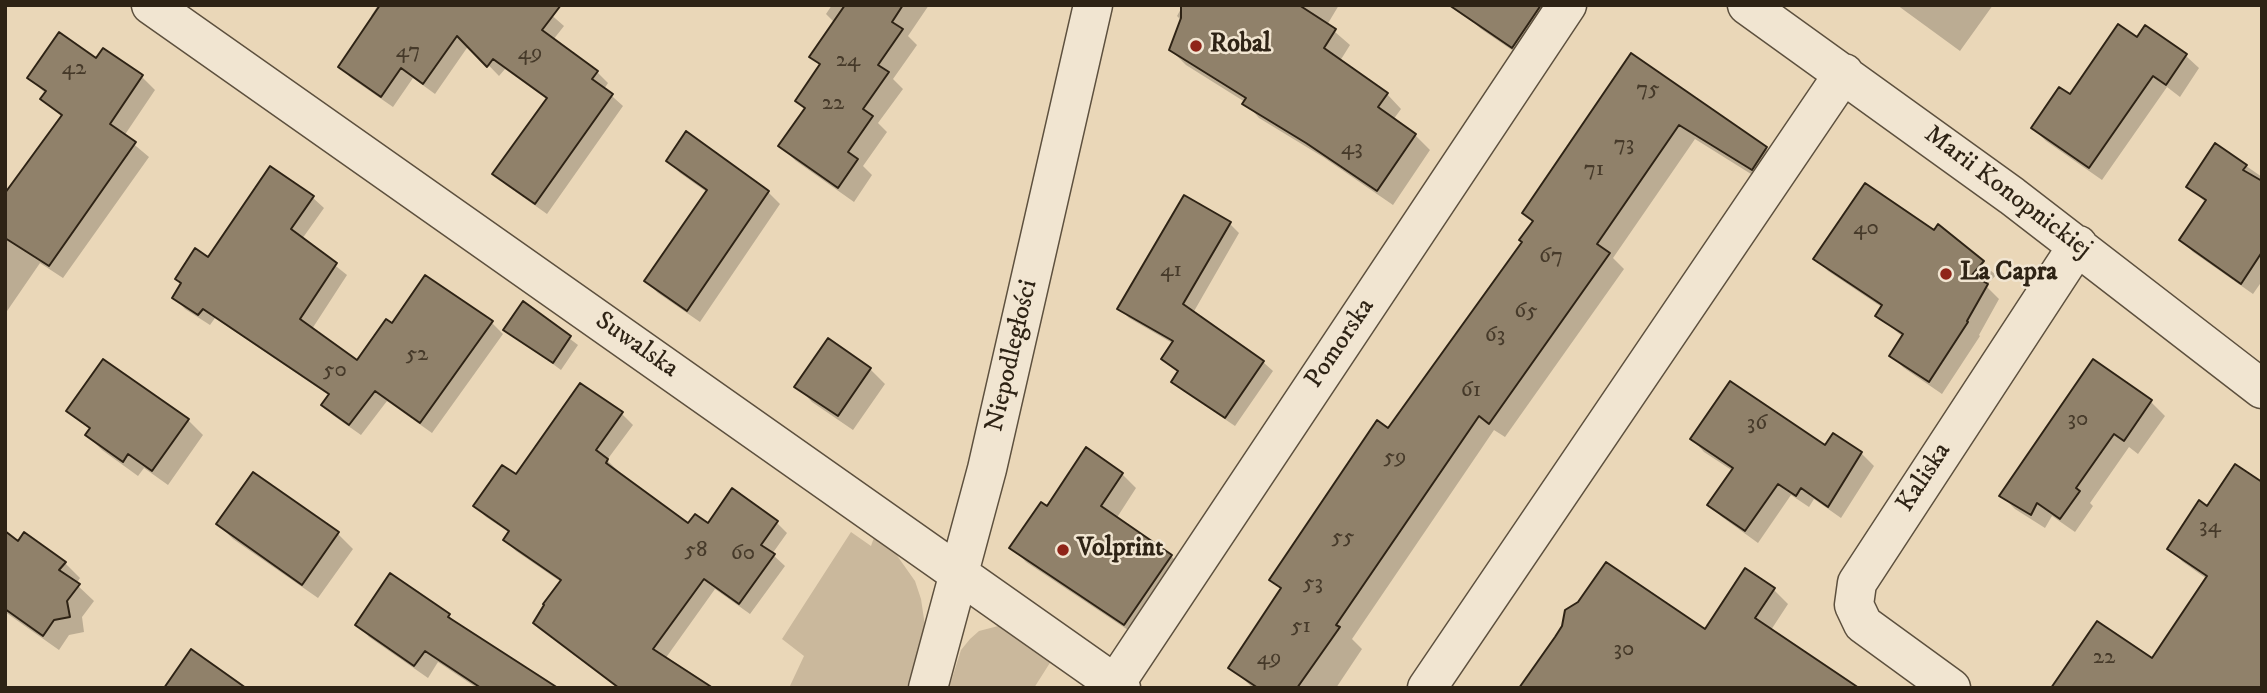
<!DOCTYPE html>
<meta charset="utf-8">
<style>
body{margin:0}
#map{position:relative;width:2267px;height:693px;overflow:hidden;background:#ead7b8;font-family:"IM FELL DW Pica",serif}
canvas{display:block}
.frame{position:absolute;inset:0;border:7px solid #2e2315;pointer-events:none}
</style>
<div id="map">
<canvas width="2267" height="693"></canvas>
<div class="frame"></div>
</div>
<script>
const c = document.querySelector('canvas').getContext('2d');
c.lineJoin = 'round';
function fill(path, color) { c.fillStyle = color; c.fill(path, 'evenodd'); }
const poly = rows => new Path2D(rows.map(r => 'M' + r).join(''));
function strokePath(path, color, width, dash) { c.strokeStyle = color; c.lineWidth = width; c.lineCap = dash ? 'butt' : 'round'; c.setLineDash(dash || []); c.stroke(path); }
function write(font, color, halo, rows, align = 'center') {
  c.font = font + ' "IM FELL DW Pica",serif'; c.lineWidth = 5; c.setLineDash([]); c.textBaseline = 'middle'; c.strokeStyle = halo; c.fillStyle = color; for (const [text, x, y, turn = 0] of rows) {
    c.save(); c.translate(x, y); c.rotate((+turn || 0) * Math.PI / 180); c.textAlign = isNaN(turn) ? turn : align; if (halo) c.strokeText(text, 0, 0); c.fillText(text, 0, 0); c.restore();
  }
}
const green = poly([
 [881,518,891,547,915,581,921,599,925,626,907,688,789,688,804,656,782,639,851,532,871,546],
 [1002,625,1053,658,1034,688,949,688,961,650,970,639,979,631]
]);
const shadow = poly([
 [378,5,540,5,564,26,553,40,597,72,608,83,604,89,623,106,547,214,506,185,495,174,548,100,505,69,499,76,469,45,435,94,413,78,393,107,351,78,340,67,373,18,371,16],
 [832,5,929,5,908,36,917,45,893,79,903,89,878,123,887,132,863,166,872,175,854,202,796,161,780,146,806,109,797,101,821,66,812,57,835,23,826,14],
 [1183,5,1339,5,1327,25,1350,45,1340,61,1387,94,1401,109,1393,120,1415,135,1430,150,1393,205,1323,157,1259,118,1245,102,1186,65,1171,50,1182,21,1177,16],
 [1472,5,1565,5,1528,61,1481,29,1466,15],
 [1897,5,1993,5,1960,51],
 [2146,27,2186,56,2199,68,2180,97,2167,87,2102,180,2046,141,2033,128,2138,39],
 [1632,56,1766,149,1781,164,1767,184,1695,139,1613,258,1624,269,1505,437,1494,430,1352,639,1362,649,1336,688,1253,688,1230,667,1282,590,1271,580,1389,431,1524,242,1534,223,1524,213],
 [96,60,142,77,155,90,124,136,149,157,63,278,40,263,5,314,5,196,62,117,42,99,46,94,29,78],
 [2216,145,2262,177,2262,281,2253,294,2193,252,2181,240,2206,203,2189,187],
 [668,161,768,192,780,204,700,322,658,293,646,281,708,193,680,173],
 [312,197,324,208,302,239,347,275,312,329,357,362,392,325,492,323,503,334,432,433,387,401,361,435,334,416,323,405,330,396,215,318,210,325,185,309,174,297,208,259],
 [1230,224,1239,233,1193,313,1263,362,1273,371,1235,426,1183,391,1174,381,1179,373,1164,359,1174,344,1129,318,1119,308],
 [1938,227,1996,275,1986,286,1999,299,1979,335,1980,336,1942,394,1904,368,1891,356,1903,337,1877,315,1883,308,1828,271,1816,259,1935,233],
 [524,304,578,345,561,370,505,329],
 [2093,362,2151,402,2165,416,2138,454,2129,447,2090,503,2093,506,2075,532,2052,516,2045,528,2015,509,2001,495],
 [870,369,885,384,853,430,812,402,797,386],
 [581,386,622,414,633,425,607,460,618,471,617,473,689,525,777,523,787,533,772,554,785,566,750,614,715,589,665,659,706,688,618,688,546,633,535,622,561,582,516,551,505,540,510,533,486,517,475,506,516,476],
 [69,411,188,420,203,435,168,485,144,468,138,476,102,450,87,435,90,430],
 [1833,435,1861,453,1874,466,1841,518,1814,499,1809,507,1791,495,1758,543,1722,517,1709,505,1733,471,1704,452,1692,439,1825,447],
 [1122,474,1136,488,1116,519,1171,556,1186,571,1140,638,1026,562,1012,547,1048,508],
 [2207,508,2262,668,2153,660,2207,579,2183,562,2169,549],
 [218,524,338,534,353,549,318,598,233,539],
 [5,534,19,543,65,563,80,578,76,584,94,601,82,617,84,632,69,635,59,650,5,612],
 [391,575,449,616,535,688,477,688,438,662,428,678,369,637,357,624],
 [1774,590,1788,604,1771,630,1705,632]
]);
const building = poly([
 [380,5,561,5,542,30,598,71,592,79,613,94,535,204,492,174,547,98,493,59,487,67,457,36,423,84,401,68,381,97,338,67,380,5],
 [845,5,903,5,892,22,903,29,878,65,889,72,863,109,873,116,848,152,858,159,838,188,778,146,805,108,795,101,820,64,809,57,845,5],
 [1181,5,1299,5,1336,29,1324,48,1388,93,1378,107,1416,134,1377,191,1306,143,1242,104,1246,98,1169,50,1181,18,1181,5],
 [1449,5,1541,5,1512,48,1449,5],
 [2118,24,2137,37,2145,25,2187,54,2166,85,2153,76,2089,168,2031,128,2059,87,2070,94,2118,24],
 [59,32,96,58,103,48,143,75,110,124,136,142,49,266,5,238,5,193,62,115,40,99,46,91,27,78,59,32],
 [1631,53,1767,147,1752,170,1679,125,1597,244,1610,253,1489,424,1479,416,1336,625,1340,627,1297,688,1258,688,1228,668,1281,588,1269,580,1377,420,1388,428,1522,242,1519,240,1533,221,1522,213,1631,53],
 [686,131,769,191,687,311,644,281,707,190,666,161,686,131],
 [2215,143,2247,165,2243,170,2262,181,2262,252,2241,284,2179,240,2206,200,2186,187,2215,143],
 [270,166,314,196,291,229,337,263,300,319,357,360,386,319,392,323,425,275,493,321,420,423,375,391,349,425,321,405,329,394,203,309,198,315,172,298,181,283,175,279,195,248,208,257,270,166],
 [1865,183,1934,230,1938,224,1984,261,1972,275,1988,284,1967,321,1968,322,1929,382,1889,356,1903,334,1875,316,1882,305,1813,259,1865,183],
 [1184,195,1231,222,1183,304,1264,361,1225,418,1171,382,1178,371,1161,359,1173,341,1117,309,1184,195],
 [523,301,571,336,553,363,503,330,523,301],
 [828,338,871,368,838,416,794,387,828,338],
 [103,359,189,419,152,471,128,454,123,462,85,435,90,428,66,411,103,359],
 [2093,359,2152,400,2124,441,2114,434,2076,488,2080,491,2060,519,2037,503,2031,515,1999,496,2093,359],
 [1730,381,1825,445,1833,433,1862,452,1828,507,1801,488,1796,496,1778,484,1745,531,1707,505,1733,468,1690,439,1730,381],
 [580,383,623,412,596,450,608,459,606,463,688,523,695,514,708,523,732,488,778,521,761,545,775,554,739,604,704,579,653,649,713,688,619,688,533,623,544,605,543,604,561,580,503,540,509,531,473,506,502,465,516,474,580,383],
 [1086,447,1123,473,1101,506,1172,555,1124,625,1009,548,1041,502,1047,506,1086,447],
 [2235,464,2262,482,2262,688,2051,688,2097,621,2152,658,2207,576,2167,549,2199,500,2207,506,2235,464],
 [253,472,339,532,302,585,216,524,253,472],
 [5,531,18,541,24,532,66,562,59,570,80,584,67,601,70,617,54,620,43,636,5,609,5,531],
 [1606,562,1705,629,1745,568,1775,588,1755,618,1859,688,1519,688,1555,637,1562,626,1565,610,1578,602,1606,562],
 [390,573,450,614,448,617,558,688,481,688,425,651,414,666,355,625,390,573],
 [191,649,246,688,164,688,191,649]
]);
const minor = poly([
 [151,5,1121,688],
 [1747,5,2012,196,2262,389],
 [1115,684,1567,5],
 [928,688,987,469,1093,5],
 [1427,688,1844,73],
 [1951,688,1863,624,1854,605,1857,583,2078,245]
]);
const markers = [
 [1196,46,7,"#8f2418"],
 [1946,274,7,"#8f2418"],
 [1063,550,7,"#8f2418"]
];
const numberNames = [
 ["47",408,52],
 ["49",530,54],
 ["24",848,61],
 ["42",74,69],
 ["75",1648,90],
 ["22",833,104],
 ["73",1624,145],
 ["43",1352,149],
 ["71",1594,170],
 ["40",1866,229],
 ["67",1551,257],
 ["41",1171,271],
 ["65",1526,312],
 ["63",1495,336],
 ["52",417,355],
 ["50",335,371],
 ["61",1471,391],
 ["30",2078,420],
 ["36",1757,424],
 ["59",1395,458],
 ["34",2210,527],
 ["55",1343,538],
 ["58",696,551],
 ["60",743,554],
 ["53",1313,584],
 ["51",1301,627],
 ["30",1624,650],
 ["22",2104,658],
 ["49",1269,659]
];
const poiNames = [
 ["Robal",1210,46],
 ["La Capra",1960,274],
 ["Volprint",1077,550]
];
const streetNames = [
 ["Marii Konopnickiej",2007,193,37],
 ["Pomorska",1341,344,-56],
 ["Suwalska",636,346,35],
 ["Niepodległości",1013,356,-77],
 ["Kaliska",1925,478,-57]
];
fill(green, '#cab89c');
fill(shadow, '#0003');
fill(building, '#90816a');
strokePath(building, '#2e2315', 2);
strokePath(minor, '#5d503e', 41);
strokePath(minor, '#f1e5d1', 38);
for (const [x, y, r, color] of markers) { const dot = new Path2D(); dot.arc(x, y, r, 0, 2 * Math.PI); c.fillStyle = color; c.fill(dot); strokePath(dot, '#f1e5d1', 2.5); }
write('23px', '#463a2a', null, numberNames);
write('bold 26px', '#2e2315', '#f1e5d1', poiNames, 'left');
write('26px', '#2e2315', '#f1e5d1', streetNames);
</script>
